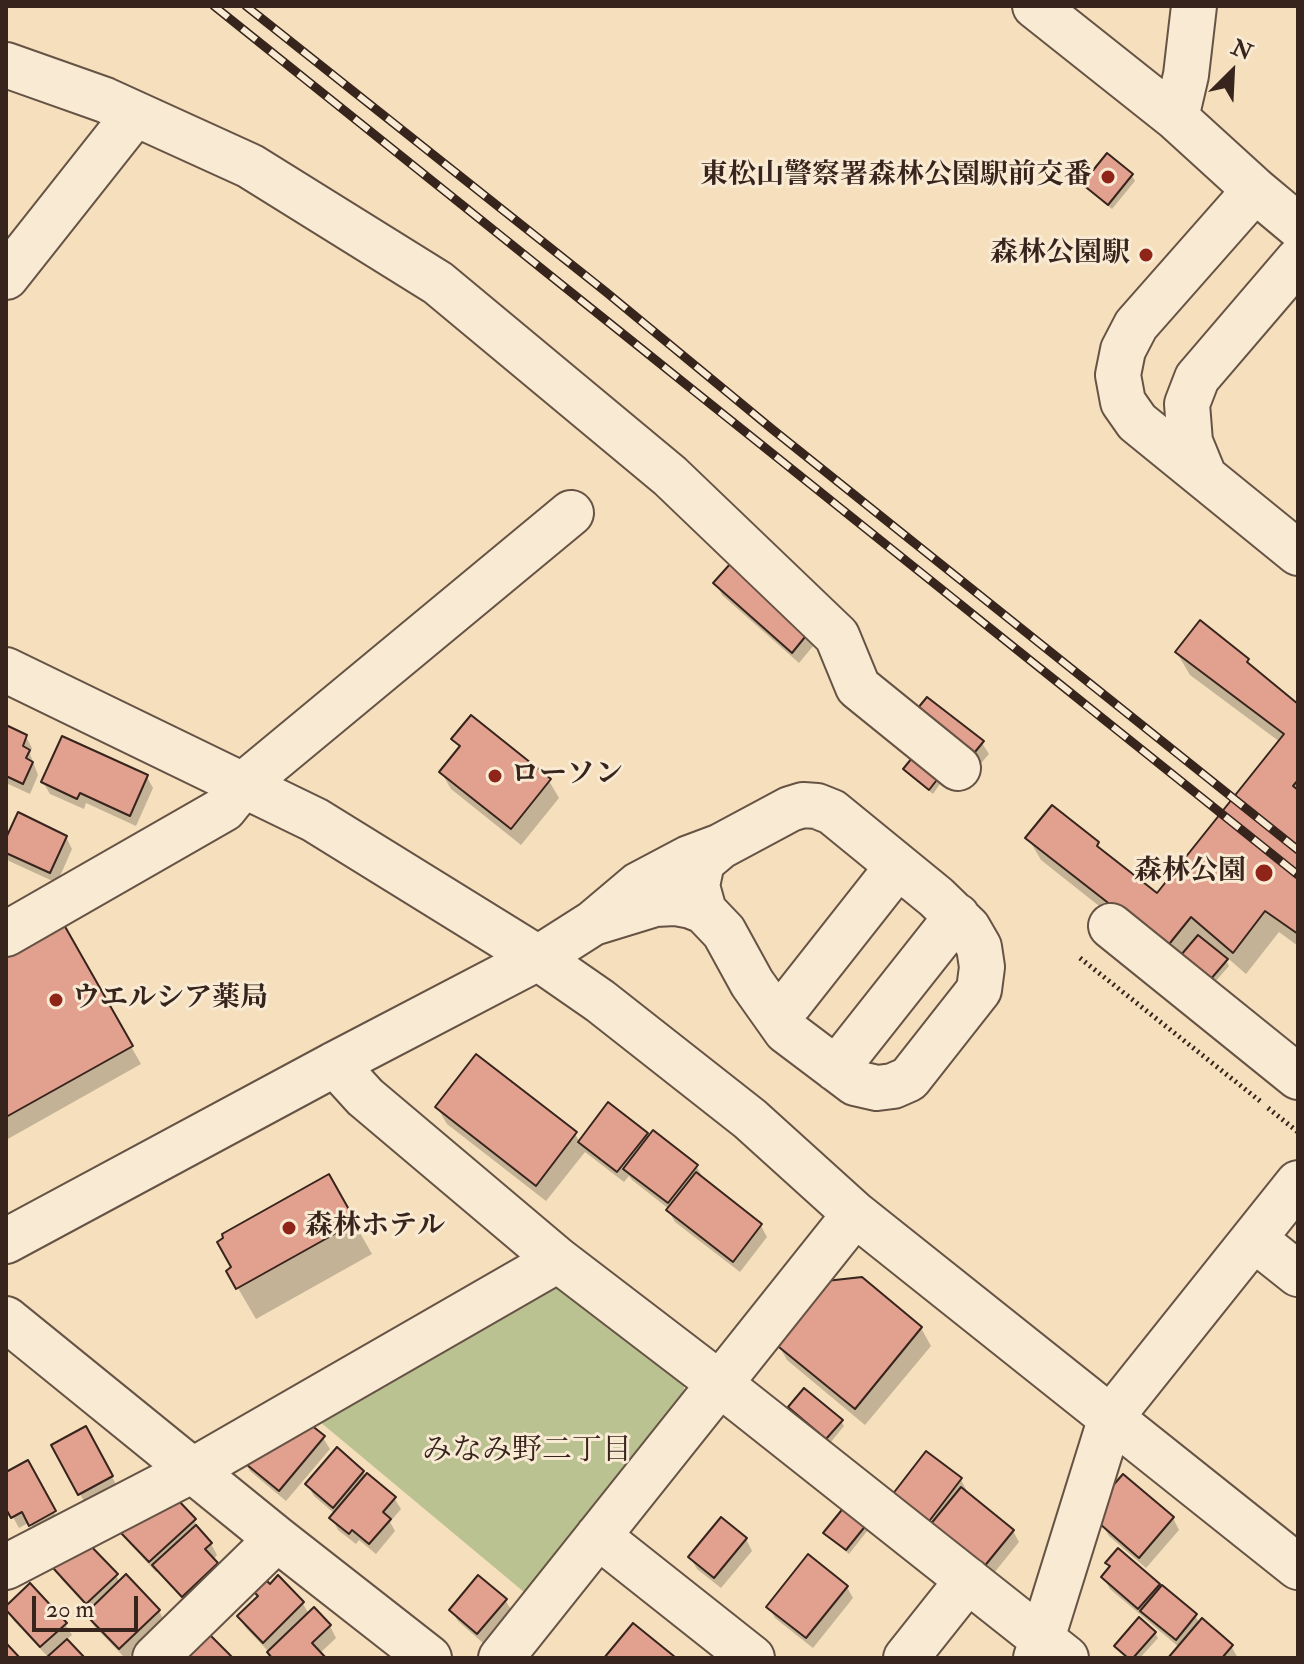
<!DOCTYPE html>
<meta charset="utf-8">
<style>
body{margin:0}
#map{position:relative;width:1304px;height:1664px;overflow:hidden;background:#f5dfbc;font-family:"IM FELL Double Pica",serif}
canvas{display:block}
.frame{position:absolute;inset:0;border:8px solid #36241d;pointer-events:none}
.north{position:absolute;left:1192px;top:32px;width:80px;height:80px;-webkit-text-stroke:6px #f8ead3;paint-order:stroke;rotate:24deg;font-size:22px;font-weight:700;line-height:32px;text-align:center;color:#36241d}
.north::after{content:'';display:block;margin:auto;width:28px;height:36px;background:#36241d;clip-path:polygon(50% 0,100% 100%,50% 72%,0 100%)}
.scale{position:absolute;left:32px;top:1596px;width:106px;height:36px;box-sizing:border-box;border:4px solid #36241d;border-top:0;padding-left:10px;font-size:24px;line-height:28px;white-space:nowrap;color:#36241d;-webkit-text-stroke:6px #f8ead3;paint-order:stroke}
</style>
<div id="map">
<canvas width="1304" height="1664"></canvas>
<div class="frame"></div>
<div class="north">N</div>
<div class="scale">20 m</div>
</div>
<script>
const c = document.querySelector('canvas').getContext('2d');
c.lineJoin = 'round';
function fill(path, color) { c.fillStyle = color; c.fill(path, 'evenodd'); }
const poly = rows => new Path2D(rows.map(r => 'M' + r).join(''));
function strokePath(path, color, width, dash) { c.strokeStyle = color; c.lineWidth = width; c.lineCap = dash ? 'butt' : 'round'; c.setLineDash(dash || []); c.stroke(path); }
function write(font, color, halo, rows, align = 'center') {
  c.font = font + ' "IM FELL Double Pica","Noto Serif JP",serif'; c.lineWidth = 6; c.setLineDash([]); c.textBaseline = 'middle'; c.strokeStyle = halo; c.fillStyle = color; for (const [text, x, y, turn = 0] of rows) {
    c.save(); c.translate(x, y); c.rotate((+turn || 0) * Math.PI / 180); c.textAlign = isNaN(turn) ? turn : align; if (halo) c.strokeText(text, 0, 0); c.fillText(text, 0, 0); c.restore();
  }
}
const green = poly([
 [545,1278,684,1375,684,1391,524,1592,307,1411]
]);
const shadow = poly([
 [1107,156,1132,176,1135,181,1112,209,1087,189,1084,184],
 [716,583,808,634,814,645,799,663,722,595],
 [1177,653,1248,661,1253,670,1298,707,1298,946,1279,932,1246,974,1223,954,1229,966,1214,983,1180,970,1041,860,1028,838,1097,844,1103,853,1157,896,1280,742,1190,675],
 [922,725,982,743,989,754,977,768],
 [6,728,26,737,32,748,30,754,38,775,30,794,6,783],
 [454,739,549,781,559,798,521,845,451,789,441,772,460,749],
 [906,769,944,778,933,794,908,774],
 [147,777,153,788,136,826,86,803,84,809,50,794,43,782],
 [6,827,10,834,66,837,72,849,57,883,9,861,6,856],
 [62,925,141,1064,6,1140,6,957],
 [437,1107,575,1134,580,1142,646,1134,649,1139,696,1166,703,1178,702,1179,761,1226,767,1237,740,1272,675,1222,668,1210,669,1209,632,1180,629,1176,624,1182,585,1152,546,1201,447,1124],
 [328,1177,372,1254,256,1319,228,1271],
 [921,1328,931,1346,865,1425,787,1360,777,1343],
 [790,1407,841,1421,844,1426,830,1443,793,1412],
 [86,1429,118,1488,86,1505,54,1446],
 [323,1438,330,1449,286,1501,250,1471,244,1460],
 [927,1454,961,1480,967,1491,966,1493,1013,1531,1019,1542,990,1578,901,1506],
 [27,1463,60,1523,38,1536,30,1522,19,1528,6,1504,6,1474],
 [363,1472,366,1477,394,1498,401,1509,390,1522,395,1531,376,1554,359,1540,356,1544,338,1530,332,1518,335,1514,314,1496,307,1484],
 [1173,1518,1179,1530,1146,1568,1109,1536,1102,1524],
 [194,1520,200,1532,211,1544,217,1555,213,1560,223,1575,189,1607,158,1571,156,1572,130,1544,123,1533],
 [865,1525,868,1530,849,1554,829,1538,826,1533],
 [746,1539,752,1551,721,1588,697,1569,690,1557],
 [1107,1563,1158,1585,1161,1589,1195,1615,1200,1624,1231,1646,1238,1658,1171,1658,1180,1648,1110,1589,1103,1577,1110,1569],
 [55,1569,116,1575,120,1583,159,1611,165,1622,128,1658,125,1658,94,1626,87,1614,91,1611,62,1580],
 [278,1578,303,1604,309,1614,330,1626,336,1638,319,1654,323,1658,272,1658,269,1652,246,1628,239,1617],
 [847,1587,853,1598,813,1648,775,1618,769,1607],
 [505,1600,512,1611,484,1644,458,1621,451,1610],
 [6,1608,65,1624,72,1635,66,1640,83,1658,49,1658,13,1620],
 [1155,1633,1158,1638,1140,1658,1127,1658,1116,1646]
]);
const building = poly([
 [1107,153,1133,174,1108,205,1082,184,1107,153],
 [731,563,809,632,792,653,713,583,731,563],
 [1200,620,1249,659,1247,662,1298,704,1298,780,1293,786,1298,790,1298,934,1265,911,1233,953,1191,917,1166,948,1025,838,1052,805,1099,842,1097,846,1157,893,1284,734,1175,652,1200,620],
 [927,697,984,741,970,758,913,714,927,697],
 [471,715,551,779,511,829,439,772,460,746,451,739,471,715],
 [6,725,27,735,23,746,30,750,26,758,33,762,23,784,6,776,6,725],
 [62,736,148,775,130,816,80,793,77,799,41,782,62,736],
 [917,752,943,772,929,790,903,769,917,752],
 [18,812,67,836,50,873,6,853,6,838,18,812],
 [63,923,133,1046,6,1117,6,954,63,923],
 [1198,935,1228,959,1210,980,1181,955,1198,935],
 [476,1054,577,1132,536,1186,435,1107,476,1054],
 [608,1102,648,1133,617,1172,578,1142,608,1102],
 [653,1130,698,1165,668,1203,623,1169,653,1130],
 [696,1172,762,1224,733,1262,666,1210,696,1172],
 [329,1174,356,1222,236,1289,226,1271,231,1267,217,1242,223,1238,222,1234,329,1174],
 [862,1277,922,1327,855,1409,774,1343,826,1281,862,1277],
 [804,1388,843,1420,826,1439,788,1407,804,1388],
 [301,1417,325,1436,279,1491,241,1460,301,1417],
 [86,1426,113,1476,78,1495,51,1445,86,1426],
 [337,1447,364,1471,333,1508,305,1484,337,1447],
 [926,1451,962,1478,927,1524,892,1495,926,1451],
 [28,1460,56,1511,29,1526,22,1512,11,1518,6,1509,6,1472,28,1460],
 [367,1473,396,1497,383,1512,391,1519,369,1544,352,1530,349,1534,329,1518,367,1473],
 [1123,1474,1174,1517,1139,1558,1100,1524,1109,1490,1123,1474],
 [961,1487,1014,1530,983,1568,930,1525,961,1487],
 [176,1498,196,1519,149,1562,121,1533,155,1501,176,1498],
 [845,1506,867,1524,846,1550,823,1533,845,1506],
 [721,1517,747,1538,714,1578,688,1557,721,1517],
 [196,1525,212,1543,205,1549,218,1563,182,1597,152,1565,196,1525],
 [84,1539,118,1574,86,1604,53,1568,84,1539],
 [1118,1548,1160,1584,1138,1609,1101,1577,1110,1566,1105,1563,1118,1548],
 [808,1554,848,1586,806,1638,766,1607,808,1554],
 [126,1574,160,1610,119,1649,85,1614,126,1574],
 [278,1575,304,1602,263,1643,237,1616,258,1596,253,1591,265,1579,270,1584,278,1575],
 [478,1575,507,1599,477,1634,449,1610,478,1575],
 [30,1583,67,1623,40,1647,6,1610,6,1606,30,1583],
 [1162,1585,1197,1614,1176,1640,1140,1611,1162,1585],
 [314,1607,331,1625,312,1643,326,1658,272,1658,267,1652,314,1607],
 [1139,1617,1156,1632,1133,1658,1128,1658,1114,1646,1139,1617],
 [1202,1618,1233,1645,1222,1658,1168,1658,1202,1618],
 [633,1623,675,1657,674,1658,604,1658,633,1623],
 [207,1632,233,1658,181,1658,207,1632],
 [67,1639,85,1658,46,1658,67,1639],
 [6,1643,20,1658,6,1658,6,1643]
]);
const path = poly([
 [1080,958,1260,1101],
 [1268,1108,1298,1132]
]);
const minor = poly([
 [1035,6,1176,118,1255,190,1298,226],
 [6,65,105,100,250,166,438,283,670,476,837,636,858,687,958,768],
 [1176,118,1186,75,1194,6],
 [1255,190,1136,325,1123,350,1118,375,1123,402,1137,422,1298,553],
 [6,277,135,114],
 [1204,476,1190,442,1187,404,1197,378,1298,260],
 [6,670,315,820,538,958,600,1001,750,1119,855,1214,1298,1567],
 [593,923,655,904,675,903,691,906,704,911,724,932,752,983,786,1031,855,1083,877,1088,893,1086,909,1079,979,990,982,967,979,947,968,928,936,897,832,812,817,806,803,805,790,809,721,846,702,862,697,886,704,911],
 [1111,926,1298,1077],
 [6,934,224,809,244,784,571,513],
 [768,1004,779,1006,790,1003,898,866],
 [335,1064,365,1097,558,1260,720,1384,1066,1658],
 [836,1069,957,916],
 [1254,1239,1298,1274],
 [6,1241,335,1064,538,958,593,923,638,885,689,858,721,846],
 [6,1319,277,1539,429,1658],
 [598,1536,752,1658],
 [6,1567,193,1470,558,1260],
 [155,1658,277,1539],
 [501,1658,855,1214],
 [906,1658,968,1580],
 [1036,1658,1111,1417,1298,1183]
]);
const rail = poly([
 [214,6,1298,875],
 [246,6,606,292,772,429,1298,850]
]);
const markers = [
 [1108,177,8,"#8f2418"],
 [1146,255,8,"#8f2418"],
 [495,776,8,"#8f2418"],
 [1264,873,10,"#8f2418"],
 [56,1000,8,"#8f2418"],
 [289,1228,8,"#8f2418"]
];
const poiNames = [
 ["東松山警察署森林公園駅前交番",1092,177],
 ["森林公園駅",1130,255],
 ["ローソン",511,776,"left"],
 ["森林公園",1246,873],
 ["ウエルシア薬局",72,1000,"left"],
 ["森林ホテル",305,1228,"left"]
];
const neighbourhoodNames = [
 ["みなみ野二丁目",527,1453]
];
fill(green, '#bac292');
fill(shadow, '#0003');
fill(building, '#e2a08e');
strokePath(building, '#36241d', 2);
strokePath(minor, '#665345', 48);
strokePath(path, '#36241d', 5, [2, 4]);
strokePath(minor, '#f8ead3', 44);
strokePath(rail, '#36241d', 9);
strokePath(rail, '#f8ead3', 6, [18]);
for (const [x, y, r, color] of markers) { const dot = new Path2D(); dot.arc(x, y, r, 0, 2 * Math.PI); c.fillStyle = color; c.fill(dot); strokePath(dot, '#f8ead3', 3); }
write('bold 28px', '#36241d', '#f8ead3', poiNames, 'right');
write('30px', '#36241d', '#f8ead3', neighbourhoodNames);
</script>
